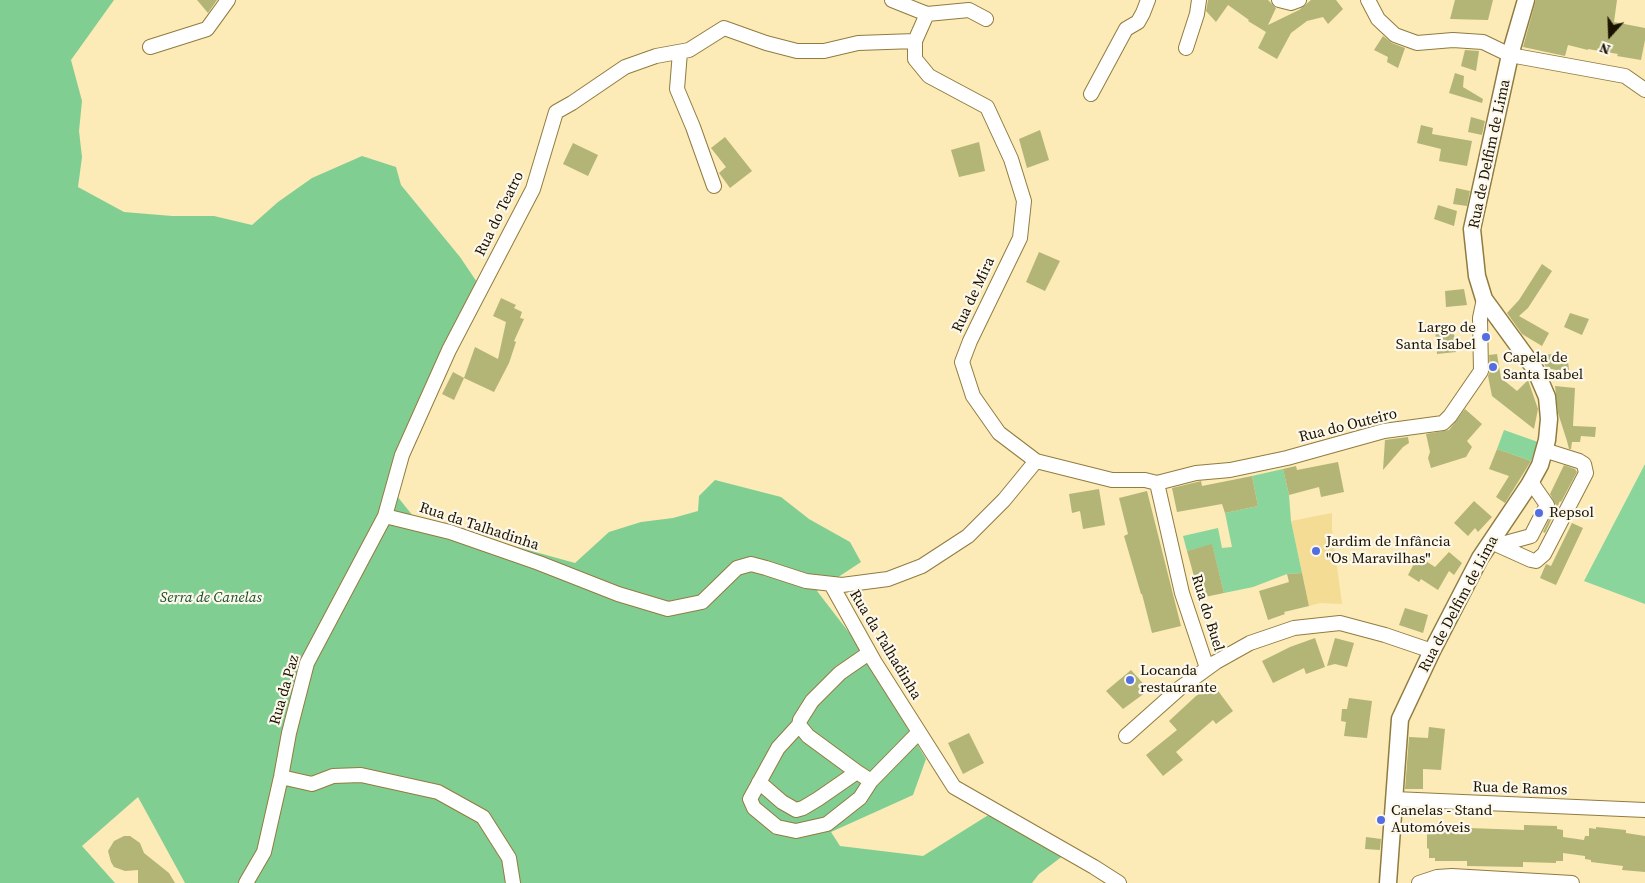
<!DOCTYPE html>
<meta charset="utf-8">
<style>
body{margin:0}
#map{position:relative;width:1645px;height:883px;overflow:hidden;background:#fceab7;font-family:"Source Serif 4",serif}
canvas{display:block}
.north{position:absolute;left:1585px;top:10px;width:50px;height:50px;-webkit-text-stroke:4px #fcf8eb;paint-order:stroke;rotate:200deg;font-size:14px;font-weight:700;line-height:20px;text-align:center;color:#1b1200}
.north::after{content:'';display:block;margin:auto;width:18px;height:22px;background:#1b1200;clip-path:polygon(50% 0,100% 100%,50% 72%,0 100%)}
</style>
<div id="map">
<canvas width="1645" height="883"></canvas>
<div class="north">N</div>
</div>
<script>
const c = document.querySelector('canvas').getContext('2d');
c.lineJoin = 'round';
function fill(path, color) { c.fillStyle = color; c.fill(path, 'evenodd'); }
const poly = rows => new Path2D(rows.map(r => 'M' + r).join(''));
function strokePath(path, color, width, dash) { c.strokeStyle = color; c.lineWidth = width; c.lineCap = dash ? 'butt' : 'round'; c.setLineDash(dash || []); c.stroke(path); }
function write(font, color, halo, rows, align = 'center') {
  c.font = font + ' "Source Serif 4",serif'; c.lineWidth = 4.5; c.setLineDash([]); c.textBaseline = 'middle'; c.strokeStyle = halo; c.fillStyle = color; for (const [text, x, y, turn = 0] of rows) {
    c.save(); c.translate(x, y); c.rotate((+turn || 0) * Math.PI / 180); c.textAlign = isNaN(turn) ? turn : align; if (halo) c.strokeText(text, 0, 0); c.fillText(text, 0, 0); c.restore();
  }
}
const built = poly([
 [1332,513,1332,529,1342,604,1320,603,1309,606,1291,521]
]);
const green = poly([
 [1504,430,1538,442,1531,461,1497,449],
 [1645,464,1645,604,1584,581],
 [1283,469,1289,495,1291,521,1302,573,1287,574,1253,587,1224,593,1212,545,1187,551,1183,536,1218,528,1222,548,1232,547,1225,513,1258,506,1252,476]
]);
const forest = poly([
 [0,0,114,0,71,60,82,101,79,131,82,157,78,187,124,212,172,216,214,216,252,225,278,202,312,178,362,156,396,167,401,185,460,257,483,291,393,491,417,521,459,535,510,545,575,563,609,532,641,522,673,518,698,511,699,496,715,480,781,497,809,519,850,542,861,562,817,591,854,639,926,759,913,795,831,832,840,846,923,856,990,814,1064,855,1039,874,1032,883,185,883,138,797,82,846,115,883,0,883]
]);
const building = poly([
 [197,0,217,0,208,13],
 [1208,0,1268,0,1276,8,1268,25,1299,10,1311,0,1336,0,1343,9,1328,24,1323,17,1307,21,1291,33,1277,59,1258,48,1266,32,1248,21,1249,20,1228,5,1216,22,1206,11],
 [1455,0,1493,0,1488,20,1450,19],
 [1536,0,1617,0,1614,22,1645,28,1645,40,1641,60,1617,56,1618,54,1588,49,1588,50,1568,45,1565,56,1523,47],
 [1383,36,1392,43,1405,48,1398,68,1387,62,1388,57,1374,50],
 [1465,50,1479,51,1476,71,1461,66],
 [1455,73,1464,76,1463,87,1483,99,1482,103,1449,93],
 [1471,117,1485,121,1482,135,1468,132],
 [1421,125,1433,128,1432,134,1472,141,1467,166,1439,161,1441,149,1417,143],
 [1040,130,1049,160,1027,168,1019,139],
 [725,137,752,171,730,188,719,173,726,167,711,148],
 [979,142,985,171,959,177,951,150],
 [573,143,598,155,588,176,563,164],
 [1456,188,1470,191,1467,206,1453,204],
 [1438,205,1457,211,1454,226,1434,219],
 [1039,252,1060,261,1045,291,1026,282],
 [1542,264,1552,271,1528,308,1519,316,1549,333,1542,346,1522,334,1507,313,1519,300],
 [1464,289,1467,305,1446,307,1445,291],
 [501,298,516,305,514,308,522,312,520,318,524,319,514,341,516,342,509,363,494,392,464,378,475,347,498,359,506,322,493,316],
 [1570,313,1589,319,1582,335,1564,327],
 [1453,325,1456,352,1437,354,1435,327],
 [1567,353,1569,370,1556,372,1556,370,1546,368,1541,355],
 [1497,354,1501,378,1517,391,1528,380,1538,409,1534,429,1492,396,1488,376,1490,371,1489,355],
 [453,372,464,378,454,400,442,394],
 [1555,386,1575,388,1573,426,1596,427,1595,437,1581,436,1580,442,1572,442,1571,449,1569,449,1567,441,1558,413],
 [1465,409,1482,424,1467,441,1472,447,1466,457,1431,468,1428,458,1430,452,1426,434,1449,430],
 [1408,437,1409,443,1403,447,1383,470,1385,440],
 [1497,449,1531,461,1505,503,1496,497,1509,476,1489,469],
 [1338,462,1344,492,1321,497,1319,487,1289,495,1283,469,1296,466,1297,470],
 [1564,465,1575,469,1577,472,1561,502,1560,501,1545,533,1543,532,1556,505,1550,494],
 [1252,476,1258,506,1225,513,1222,504,1177,512,1172,488,1197,482,1201,481,1202,486],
 [1099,489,1105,525,1083,529,1080,511,1072,513,1069,494],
 [1147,491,1181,626,1152,633,1142,594,1141,594,1124,536,1128,534,1119,498],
 [1474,501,1492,517,1478,532,1475,528,1468,536,1454,523],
 [1572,523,1583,528,1556,585,1540,578,1546,564,1551,566],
 [1212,544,1224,593,1200,598,1187,551],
 [1449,552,1462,563,1454,575,1449,571,1438,590,1421,579,1419,582,1408,575,1418,556,1435,567],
 [1302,573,1309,606,1284,612,1285,614,1268,620,1259,591,1289,582,1287,574],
 [1405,608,1428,615,1423,633,1399,625],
 [1315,638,1325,667,1306,674,1304,668,1273,683,1262,661,1290,647],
 [1335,638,1354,643,1347,667,1335,664,1327,666],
 [1131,670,1149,690,1123,709,1106,691],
 [1213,684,1233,711,1216,724,1213,720,1176,752,1183,760,1163,776,1146,755,1177,730,1169,721,1196,696],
 [1349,698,1372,701,1367,738,1344,736,1346,722,1341,721,1342,709,1347,709],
 [1429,727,1445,729,1441,770,1423,769,1423,789,1405,789,1409,737,1428,738],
 [969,733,984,763,963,774,948,743],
 [1438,825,1468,825,1468,828,1524,830,1524,825,1557,826,1557,829,1563,830,1563,837,1584,840,1585,836,1589,836,1589,828,1596,829,1596,827,1626,830,1626,833,1645,836,1645,872,1622,870,1623,866,1591,862,1591,860,1585,859,1585,856,1563,853,1563,861,1556,861,1556,863,1523,862,1523,867,1467,866,1467,861,1435,861,1435,858,1429,858,1429,849,1427,848,1427,834,1431,834,1431,827,1438,827],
 [124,836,130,836,140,843,144,853,169,873,175,883,138,883,138,870,125,871,114,867,111,862,108,851,114,841],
 [1366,837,1381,839,1380,850,1365,849]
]);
const minor = poly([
 [892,0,927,14,969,10,986,19],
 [1279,0,1291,3,1299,0],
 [1368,0,1378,19,1395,35,1417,43,1453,40,1483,42,1510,55,1625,76,1645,90],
 [927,14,915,41,915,59,929,76,987,107,1011,159,1024,201,1020,238,970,341,962,362,973,396,999,433,1036,461,1112,480,1145,480,1157,483,1196,473,1230,470,1287,458,1384,431,1443,423,1450,416,1481,371,1480,318,1484,299],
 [150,47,207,29,228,0],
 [1186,48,1197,14,1199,0],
 [680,52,677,89,693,127,714,186],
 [1091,94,1126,29,1138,22,1143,13,1148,0],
 [1157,483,1182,593,1207,668],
 [385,516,450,532,539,563,618,594,668,609,702,602,737,568,751,564,766,568,806,581,842,585,888,579,922,566,968,536,1004,500,1036,461],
 [1491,542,1531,560,1536,561,1544,554,1586,473,1584,464,1579,461,1544,450],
 [1498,545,1531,536,1547,505,1531,482],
 [831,584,874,661,954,787,1094,867,1119,883],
 [869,653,840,673,812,701,800,720,799,725,808,736,857,772,871,781],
 [799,725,778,748,750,799,754,808,777,827,796,831,827,824,860,798,871,781,919,732],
 [1126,736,1180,688,1216,662,1250,643,1294,628,1340,623,1385,635,1432,651],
 [281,777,312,784,333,776,361,775,438,792,483,817,509,858,513,883],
 [759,782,782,802,796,810,803,808,818,799,857,772],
 [1394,799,1645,810],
 [246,883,264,852,281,777,289,733,307,663,385,516,402,455,449,350,533,189,556,112,572,103,625,67,656,56,689,50,724,28,766,43,797,51,824,51,858,43,915,41],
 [1419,883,1437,877,1452,876,1572,883]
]);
const major = poly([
 [1388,883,1400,719,1432,651,1480,558,1529,485,1540,465,1547,440,1549,419,1547,397,1535,369,1484,299,1477,276,1472,229,1510,55,1526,0]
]);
const markers = [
 [1486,337,5,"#536de2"],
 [1493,367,5,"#536de2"],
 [1539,513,5,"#536de2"],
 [1316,551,5,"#536de2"],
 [1130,680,5,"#536de2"],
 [1381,820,5,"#536de2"]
];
const streetNames = [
 ["Rua de Delfim de Lima",1490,154,-78],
 ["Rua do Teatro",500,214,-64],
 ["Rua de Mira",974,295,-65],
 ["Rua do Outeiro",1348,426,-14],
 ["Rua da Talhadinha",479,527,18],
 ["Rua de Delfim de Lima",1459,604,-62],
 ["Rua do Buel",1207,613,73],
 ["Rua da Talhadinha",885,645,59],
 ["Rua da Paz",285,690,-74],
 ["Rua de Ramos",1520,789,2]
];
const poiNames = [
 ["Largo de",1476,328,"right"],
 ["Santa Isabel",1476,345,"right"],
 ["Capela de",1503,358],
 ["Santa Isabel",1503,375],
 ["Repsol",1549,513],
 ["Jardim de Infância",1326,542],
 ["\"Os Maravilhas\"",1326,559],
 ["Locanda",1140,671],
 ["restaurante",1140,688],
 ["Canelas - Stand",1391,811],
 ["Automóveis",1391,828]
];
const parkNames = [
 ["Serra de Canelas",211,598]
];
fill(built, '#f5dc94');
fill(green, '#89d59b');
fill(forest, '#81ce93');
fill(building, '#b2b575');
strokePath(minor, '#917c3f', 16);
strokePath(major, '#917c3f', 19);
strokePath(minor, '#fff', 14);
strokePath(major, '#fff', 16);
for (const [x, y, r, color] of markers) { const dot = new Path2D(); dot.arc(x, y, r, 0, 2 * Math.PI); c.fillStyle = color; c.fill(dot); strokePath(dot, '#fcf8eb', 2); }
write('15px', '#1b1200', '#fcf8eb', streetNames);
write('15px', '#1b1200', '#fcf8eb', poiNames, 'left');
write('italic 15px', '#174e29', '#fcf8eb', parkNames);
</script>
